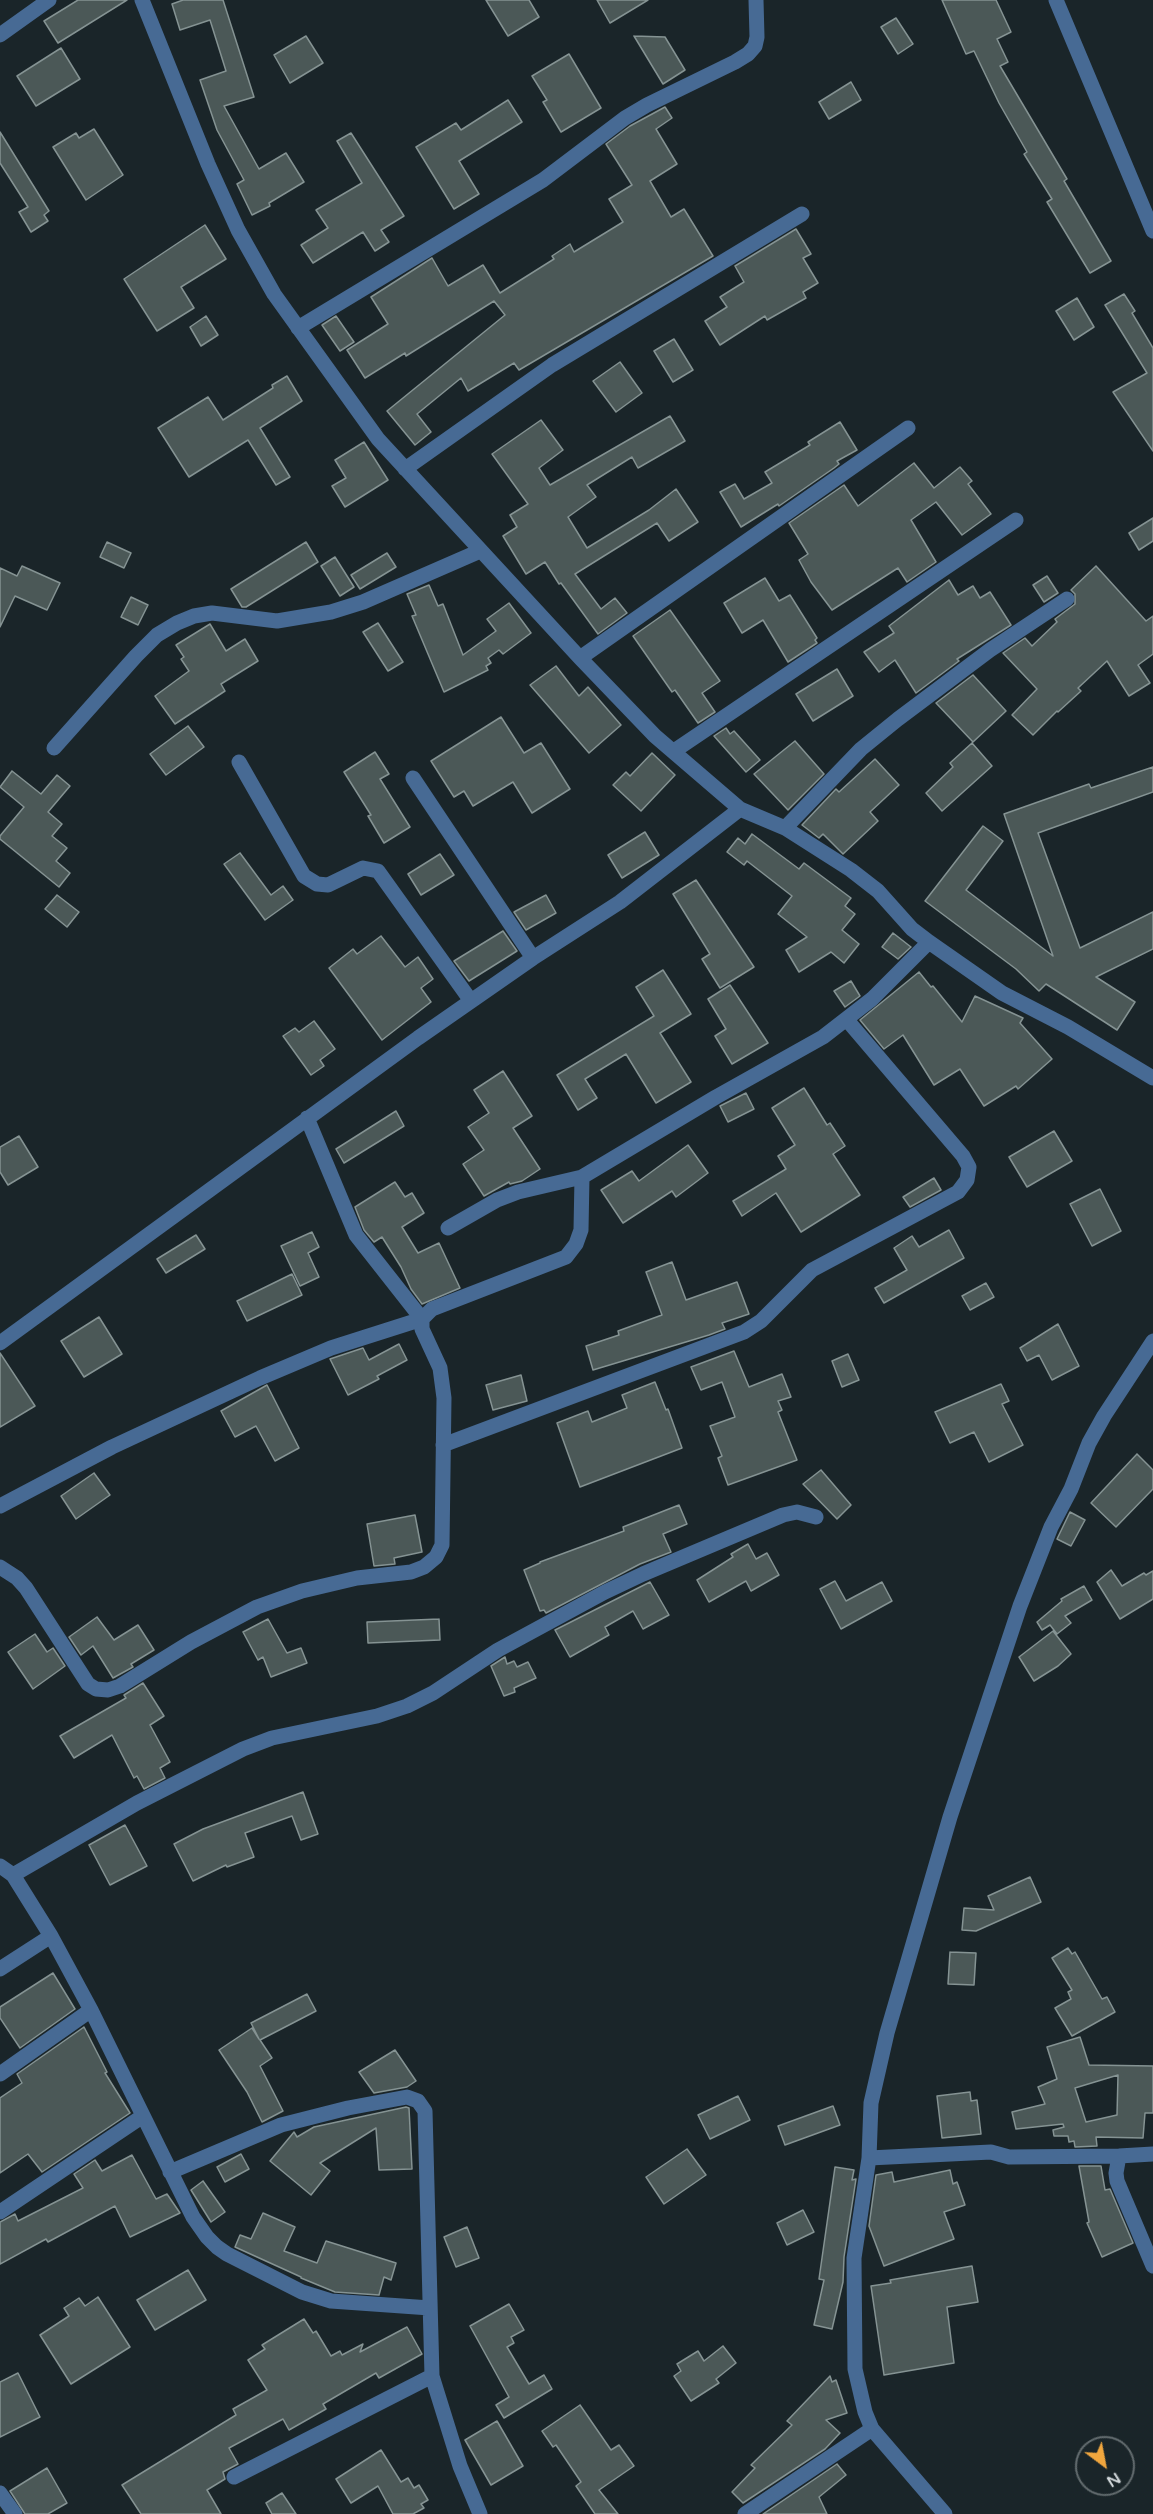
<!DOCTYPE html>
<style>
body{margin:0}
#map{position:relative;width:1153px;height:2514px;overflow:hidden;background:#1a2529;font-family:"Varela Round",sans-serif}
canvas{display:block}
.north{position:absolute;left:1075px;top:2436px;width:60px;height:60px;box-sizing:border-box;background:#1a2529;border:2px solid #636c6f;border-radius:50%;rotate:148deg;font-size:16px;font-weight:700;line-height:24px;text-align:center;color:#d0d6d9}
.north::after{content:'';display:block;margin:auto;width:21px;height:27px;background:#f0a63e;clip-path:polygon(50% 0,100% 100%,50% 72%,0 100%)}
</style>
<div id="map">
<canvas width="1153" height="2514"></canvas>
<div class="north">N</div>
</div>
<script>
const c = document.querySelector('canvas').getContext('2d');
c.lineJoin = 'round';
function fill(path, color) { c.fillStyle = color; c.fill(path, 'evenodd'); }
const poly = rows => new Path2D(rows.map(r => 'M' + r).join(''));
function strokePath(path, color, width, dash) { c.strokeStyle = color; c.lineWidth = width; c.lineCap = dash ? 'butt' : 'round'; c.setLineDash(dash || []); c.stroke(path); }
const building = poly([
 [78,0,127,0,58,43,44,21,78,0],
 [183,0,223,0,254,97,224,106,259,169,286,153,304,182,269,203,270,206,252,215,237,184,244,180,217,130,200,80,226,71,210,20,180,30,172,4,183,0],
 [486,0,529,0,539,17,508,36,486,0],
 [597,0,648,0,610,23,597,0],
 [942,0,996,0,1011,32,997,39,1008,62,1000,66,1067,179,1064,181,1111,261,1090,273,1047,202,1052,199,1024,154,1027,152,999,103,974,51,966,54,942,0],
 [896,18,913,44,898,54,881,27,896,18],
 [306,36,323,63,290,83,274,55,306,36],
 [634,36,665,37,685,70,663,84,634,36],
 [61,48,80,79,36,106,17,76,61,48],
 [569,54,601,108,561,132,543,102,547,100,532,76,569,54],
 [851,82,861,100,829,119,819,102,851,82],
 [508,100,522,122,459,161,479,194,454,209,416,147,456,123,461,130,508,100],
 [665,107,672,118,656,129,677,164,650,181,671,217,684,209,713,256,519,370,514,363,468,391,461,378,417,414,431,432,415,445,387,411,505,315,494,301,406,356,405,353,365,378,347,350,388,324,371,297,432,258,448,286,483,265,500,293,554,259,552,256,570,244,574,252,623,222,609,199,632,185,606,144,630,126,665,107],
 [94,129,123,175,86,200,53,147,76,133,79,138,94,129],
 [0,132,49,211,44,215,48,221,31,232,19,212,28,207,0,163,0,132],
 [351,133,404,216,381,230,389,242,375,251,363,232,313,263,301,245,328,228,316,210,362,183,337,141,351,133],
 [205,225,226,259,181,287,194,308,157,331,124,279,205,225],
 [796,229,811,254,803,258,818,283,803,292,806,298,767,320,765,316,720,345,705,321,727,307,720,297,744,282,735,266,796,229],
 [1124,294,1135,311,1132,313,1153,348,1153,451,1113,392,1147,373,1105,305,1124,294],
 [1077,298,1094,327,1074,340,1056,311,1077,298],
 [206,316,218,335,201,346,190,327,206,316],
 [336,316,354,342,340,351,322,325,336,316],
 [674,339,693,370,673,382,654,351,674,339],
 [620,362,642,393,616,412,593,381,620,362],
 [287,376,302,401,260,428,290,477,276,485,248,440,189,477,158,428,208,397,223,420,273,388,272,385,287,376],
 [670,416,685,441,638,468,632,457,587,485,596,497,568,517,587,548,649,510,676,489,698,522,669,541,657,523,575,574,601,609,615,598,627,613,598,634,561,583,559,584,545,562,526,574,503,536,517,527,510,515,528,504,492,454,541,420,563,450,539,468,550,485,670,416],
 [840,422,857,450,837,461,839,464,834,468,779,506,778,504,741,527,720,492,735,484,744,499,772,483,765,472,810,445,808,442,840,422],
 [364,442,388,480,345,507,332,486,346,478,335,460,364,442],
 [914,463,934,488,960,467,972,481,968,484,991,514,962,535,936,502,911,520,936,562,907,582,898,568,832,610,811,582,799,560,808,554,789,523,844,485,858,506,914,463],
 [1153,518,1153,541,1139,550,1129,533,1153,518],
 [107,542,131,553,124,568,100,557,107,542],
 [306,542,318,562,246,607,242,607,231,589,306,542],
 [387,553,396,567,360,589,351,575,387,553],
 [335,557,354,587,340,596,321,566,335,557],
 [22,566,60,583,47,610,15,596,0,627,0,568,17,576,22,566],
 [1096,566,1146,621,1153,616,1153,654,1138,665,1150,683,1129,696,1107,661,1078,688,1081,691,1058,712,1057,711,1033,735,1012,715,1037,689,1003,653,1025,638,1032,646,1057,622,1055,619,1075,604,1075,594,1071,590,1096,566],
 [1047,576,1058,593,1044,602,1033,585,1047,576],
 [765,578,779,601,790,595,817,638,815,640,817,643,788,662,763,620,742,633,724,603,765,578],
 [949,580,958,595,973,586,980,598,990,592,1011,625,957,659,959,661,916,693,895,660,879,672,864,652,894,633,889,626,949,580],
 [429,585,438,606,443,604,463,655,496,631,487,619,509,603,531,633,503,654,499,650,488,658,491,663,486,666,488,670,444,692,412,616,416,615,407,594,429,585],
 [131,597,148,605,138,625,121,617,131,597],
 [670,610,720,681,702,693,715,712,698,723,675,690,672,692,633,636,670,610],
 [378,623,403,662,388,671,363,632,378,623],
 [210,624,226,651,245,639,258,661,221,684,225,691,175,724,155,696,189,671,181,659,184,657,176,645,210,624],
 [556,666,579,696,588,687,621,725,589,753,530,685,556,666],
 [837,669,853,696,813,721,796,694,837,669],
 [973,675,1006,711,973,742,936,703,973,675],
 [501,717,524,753,541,743,570,789,532,813,513,782,473,806,464,791,454,797,431,761,501,717],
 [188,726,204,747,166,775,150,754,188,726],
 [726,728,730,734,734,731,760,760,746,772,714,736,726,728],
 [795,741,824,774,788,810,754,774,795,741],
 [972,743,992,766,942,811,926,793,953,767,950,763,972,743],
 [375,752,389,774,380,779,410,827,384,843,368,816,371,815,344,772,375,752],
 [652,753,675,775,641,811,613,785,626,772,630,776,652,753],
 [875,759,899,785,870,812,878,821,843,854,823,834,819,838,802,825,836,789,839,792,875,759],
 [1153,767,1153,792,1038,833,1080,948,1153,912,1153,949,1096,977,1135,1002,1117,1030,1046,984,1039,991,1016,969,925,901,983,826,1003,841,966,890,1053,956,1004,814,1089,784,1091,788,1153,767],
 [12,771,41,794,57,775,70,786,48,812,62,824,52,836,67,848,56,861,70,873,59,887,0,839,0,836,24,807,0,787,12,771],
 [645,832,659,855,622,878,608,855,645,832],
 [752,834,799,869,804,863,851,898,845,906,855,914,842,930,859,944,844,963,831,952,799,972,786,950,807,937,778,914,792,896,747,861,744,865,727,852,738,838,745,844,752,834],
 [240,853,271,895,283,886,293,900,265,920,224,864,240,853],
 [440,854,454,875,421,895,408,874,440,854],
 [696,880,754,967,720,988,702,959,710,954,673,894,696,880],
 [57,895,79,912,67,927,45,909,57,895],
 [546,895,556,913,526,930,514,912,546,895],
 [503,931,517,951,469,981,454,961,503,931],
 [893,933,911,947,898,959,882,947,893,933],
 [381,936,405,967,418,957,433,979,421,988,431,1002,382,1040,329,968,353,949,357,954,381,936],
 [663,970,691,1014,660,1033,691,1082,656,1103,626,1054,585,1079,597,1098,578,1110,557,1075,654,1016,636,987,663,970],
 [919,972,931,987,933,986,962,1022,975,996,1023,1018,1020,1023,1052,1059,1018,1089,1016,1086,984,1106,960,1069,934,1085,903,1035,884,1049,860,1020,919,972],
 [851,981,860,996,845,1007,834,991,851,981],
 [730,985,768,1043,732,1064,715,1036,726,1029,708,999,730,985],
 [314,1021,335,1049,320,1060,324,1066,311,1075,283,1036,295,1028,299,1032,314,1021],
 [503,1071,532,1116,513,1128,540,1169,522,1181,510,1184,509,1182,484,1196,463,1164,484,1150,468,1127,489,1113,474,1090,503,1071],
 [804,1088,827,1125,830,1123,845,1146,833,1154,860,1195,801,1232,776,1193,742,1216,733,1201,786,1169,778,1156,795,1145,772,1108,804,1088],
 [746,1093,754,1109,728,1122,720,1106,746,1093],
 [396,1111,404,1126,344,1163,336,1149,396,1111],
 [1054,1131,1072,1161,1027,1187,1009,1157,1054,1131],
 [19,1136,38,1167,8,1185,0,1172,0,1147,19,1136],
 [688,1145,708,1173,676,1197,672,1191,623,1223,601,1190,632,1171,639,1181,688,1145],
 [934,1178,941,1190,910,1207,903,1197,934,1178],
 [395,1182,405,1197,412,1193,424,1213,402,1227,418,1253,439,1243,460,1288,422,1304,411,1289,401,1267,382,1237,374,1242,364,1230,355,1207,395,1182],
 [1100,1189,1121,1231,1092,1246,1070,1204,1100,1189],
 [949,1230,964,1258,884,1303,875,1288,907,1270,894,1248,912,1236,919,1247,949,1230],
 [312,1232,319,1247,308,1253,319,1277,300,1286,281,1246,312,1232],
 [196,1235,205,1249,166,1273,157,1259,196,1235],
 [672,1262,686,1300,737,1282,749,1314,722,1323,725,1329,709,1335,593,1370,586,1346,619,1335,618,1331,662,1315,646,1272,672,1262],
 [292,1274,302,1295,247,1321,237,1301,292,1274],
 [986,1283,994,1297,970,1310,962,1296,986,1283],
 [99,1317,122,1354,84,1377,61,1341,99,1317],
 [1058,1324,1079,1366,1052,1380,1039,1355,1027,1361,1020,1348,1058,1324],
 [399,1344,407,1360,377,1376,379,1379,348,1395,330,1359,363,1348,369,1360,399,1344],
 [734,1351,749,1387,782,1374,791,1397,778,1401,782,1410,778,1412,797,1460,728,1485,718,1458,722,1456,710,1426,735,1417,722,1382,701,1390,691,1367,734,1351],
 [0,1353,35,1406,0,1427,0,1353],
 [848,1354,859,1380,842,1387,832,1361,848,1354],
 [521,1375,527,1401,493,1410,486,1385,521,1375],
 [655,1382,666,1410,668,1409,682,1448,580,1487,557,1423,588,1411,592,1422,627,1408,622,1395,655,1382],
 [1001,1384,1009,1401,1002,1404,1023,1445,989,1462,974,1432,950,1443,935,1412,1001,1384],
 [267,1385,299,1448,275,1461,256,1426,235,1437,221,1411,267,1385],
 [1137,1454,1153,1470,1153,1489,1116,1527,1091,1503,1137,1454],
 [821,1470,851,1505,837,1519,803,1484,821,1470],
 [94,1473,110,1495,76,1519,61,1496,94,1473],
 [679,1505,687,1524,663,1534,671,1552,640,1564,546,1613,544,1610,540,1611,524,1570,540,1563,540,1562,624,1531,623,1527,679,1505],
 [1070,1512,1085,1520,1071,1546,1057,1539,1070,1512],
 [415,1515,422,1552,394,1558,395,1564,374,1566,367,1524,415,1515],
 [748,1544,756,1559,767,1553,779,1575,751,1591,746,1581,709,1602,697,1580,733,1557,731,1554,748,1544],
 [1111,1570,1122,1586,1144,1573,1146,1575,1153,1571,1153,1599,1120,1619,1097,1582,1111,1570],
 [835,1581,846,1601,882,1582,892,1601,841,1629,820,1589,835,1581],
 [650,1582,669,1615,643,1629,633,1611,605,1627,609,1635,570,1657,555,1630,650,1582],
 [1084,1586,1092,1600,1065,1616,1071,1623,1057,1634,1050,1625,1042,1630,1037,1622,1062,1601,1061,1599,1084,1586],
 [97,1617,114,1640,138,1625,154,1650,131,1664,133,1667,113,1678,93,1646,81,1655,69,1637,97,1617],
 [268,1619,287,1653,301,1648,307,1663,271,1677,263,1657,258,1660,243,1632,268,1619],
 [439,1619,440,1640,368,1643,367,1622,439,1619],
 [1053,1631,1071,1654,1058,1666,1034,1681,1019,1657,1053,1631],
 [35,1634,47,1652,53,1648,65,1666,33,1689,8,1652,35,1634],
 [505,1657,507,1664,514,1661,517,1667,528,1662,536,1678,514,1688,515,1692,504,1696,491,1666,505,1657],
 [143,1683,164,1716,150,1725,170,1762,160,1768,165,1778,144,1789,137,1776,134,1778,112,1735,74,1758,60,1736,126,1698,124,1695,143,1683],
 [303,1792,318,1834,301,1840,292,1816,245,1833,254,1857,227,1867,226,1865,193,1881,174,1844,203,1829,303,1792],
 [125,1825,147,1866,110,1885,89,1845,125,1825],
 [1030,1877,1041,1902,976,1931,962,1930,964,1908,994,1910,988,1896,1030,1877],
 [1068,1948,1072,1954,1075,1952,1102,1999,1107,1997,1115,2012,1072,2036,1055,2008,1071,1999,1068,1992,1072,1990,1052,1958,1068,1948],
 [950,1952,976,1953,974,1985,948,1984,950,1952],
 [53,1973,75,2009,20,2048,0,2018,0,2007,53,1973],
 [307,1994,316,2011,260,2040,272,2058,260,2066,283,2111,262,2122,247,2092,219,2050,252,2028,259,2039,251,2023,307,1994],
 [84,2027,107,2072,105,2073,130,2113,42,2172,28,2154,0,2173,0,2098,22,2083,17,2074,84,2027],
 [1080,2037,1089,2065,1153,2066,1153,2113,1145,2113,1143,2138,1096,2137,1097,2146,1075,2147,1074,2141,1069,2142,1068,2136,1054,2136,1053,2130,1064,2127,1063,2124,1016,2129,1012,2112,1045,2104,1038,2087,1057,2079,1047,2047,1080,2037],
 [1118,2075,1117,2115,1086,2122,1075,2088,1118,2075],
 [395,2050,416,2081,407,2087,374,2093,359,2072,395,2050],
 [970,2092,971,2101,977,2100,981,2134,942,2138,937,2096,970,2092],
 [738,2096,750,2120,710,2139,698,2115,738,2096],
 [833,2106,840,2125,785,2145,778,2126,833,2106],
 [406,2107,409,2108,412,2169,379,2170,376,2128,320,2163,330,2171,311,2195,270,2161,294,2132,297,2137,314,2127,406,2107],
 [687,2149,706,2175,664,2204,646,2177,687,2149],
 [241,2154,249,2169,225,2182,217,2167,241,2154],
 [132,2155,156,2199,167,2194,180,2213,130,2237,115,2206,48,2242,46,2239,0,2264,0,2222,15,2214,18,2221,83,2188,74,2174,95,2160,102,2171,132,2155],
 [1079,2166,1101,2166,1105,2190,1110,2189,1133,2243,1102,2257,1087,2223,1089,2222,1079,2166],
 [835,2167,854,2170,852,2180,856,2179,844,2257,843,2282,832,2329,814,2325,824,2280,819,2279,835,2167],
 [950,2170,953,2184,957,2182,965,2205,944,2212,954,2239,884,2266,869,2226,876,2175,892,2172,894,2182,950,2170],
 [203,2181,225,2212,211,2222,191,2190,203,2181],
 [803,2210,814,2232,787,2245,777,2223,803,2210],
 [263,2213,295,2227,284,2251,317,2263,326,2241,396,2263,391,2280,384,2277,379,2295,335,2292,301,2278,301,2277,235,2247,240,2235,251,2239,263,2213],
 [467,2227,479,2258,456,2267,444,2237,467,2227],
 [972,2266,978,2302,947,2307,954,2363,884,2375,871,2286,891,2283,890,2280,972,2266],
 [188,2270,206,2300,155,2330,137,2300,188,2270],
 [98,2297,130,2347,71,2384,40,2335,69,2316,64,2308,79,2298,85,2306,98,2297],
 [509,2304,524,2330,511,2337,514,2343,507,2347,529,2384,544,2375,552,2389,504,2418,496,2405,509,2397,470,2326,509,2304],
 [304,2319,313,2333,316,2331,331,2356,340,2351,342,2355,363,2344,360,2352,407,2327,422,2354,379,2378,376,2373,323,2404,326,2409,289,2430,283,2419,229,2448,238,2464,223,2472,225,2479,207,2490,221,2514,141,2514,122,2485,236,2415,233,2409,267,2390,248,2360,265,2349,262,2345,304,2319],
 [723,2346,736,2363,716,2379,719,2383,691,2401,674,2376,681,2371,677,2364,698,2351,704,2361,723,2346],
 [18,2373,40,2417,0,2437,0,2382,18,2373],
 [830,2376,832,2382,836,2380,847,2413,826,2420,840,2433,825,2449,743,2503,732,2492,755,2468,751,2465,792,2425,787,2421,830,2376],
 [580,2405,611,2450,619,2445,634,2466,599,2490,618,2514,595,2514,576,2486,581,2482,556,2445,553,2447,542,2431,580,2405],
 [497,2421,523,2466,491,2485,465,2440,497,2421],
 [381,2450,401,2482,408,2478,414,2488,419,2485,428,2500,421,2504,424,2508,413,2514,393,2514,378,2486,351,2503,336,2479,381,2450],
 [837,2464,846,2475,819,2497,827,2514,763,2514,837,2464],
 [47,2468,67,2503,48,2514,25,2514,10,2491,47,2468],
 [282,2493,296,2514,272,2514,266,2503,282,2493]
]);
const minor = poly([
 [142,0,208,164,238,230,274,294,378,439,580,658,655,736,740,809,785,828,851,870,878,891,912,929,929,942,1002,993,1068,1027,1153,1078],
 [1056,0,1153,231],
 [0,35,49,0],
 [298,328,543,180,625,118,647,105,735,62,748,54,755,46,757,37,756,0],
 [405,469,552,365,802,214],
 [580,658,908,428],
 [54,748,136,656,157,635,177,623,194,616,212,613,277,621,331,612,363,602,480,551],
 [674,751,1016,520],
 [239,762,304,876,317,884,328,885,363,868,378,871,471,1001],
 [413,778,533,958],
 [785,828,861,749,898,719,990,650,1067,599],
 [448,1228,497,1200,518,1192,582,1177,716,1097,823,1037,872,999,929,942],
 [0,1343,418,1038,533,958,620,902,740,809],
 [443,1445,744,1332,761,1321,812,1270,958,1192,967,1180,969,1167,963,1156,847,1020],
 [0,1506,112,1447,260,1378,331,1348,422,1319,356,1235,307,1118],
 [0,1567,17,1578,26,1588,88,1684,96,1689,108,1690,120,1686,191,1642,257,1607,302,1591,357,1578,411,1572,424,1567,436,1557,442,1545,444,1398,440,1368,422,1329,422,1319,432,1309,566,1257,576,1244,581,1230,582,1177],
 [0,1866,13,1875,51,1936],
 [13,1875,137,1803,243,1749,272,1738,377,1716,407,1706,433,1693,498,1650,605,1592,643,1574,783,1515,797,1512,816,1517],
 [0,1969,51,1936,91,2010,193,2217,207,2237,217,2247,227,2254,302,2292,331,2301,430,2308],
 [0,2074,91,2010],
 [1119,2156,1116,2173,1117,2181,1153,2266],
 [869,2158,991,2152,1009,2157,1119,2156,1153,2154],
 [170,2172,281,2125,348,2108,407,2097,418,2101,425,2111,432,2376,460,2466,480,2514],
 [0,2212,143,2116],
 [234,2477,432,2376],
 [0,2493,15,2514],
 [745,2514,872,2429],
 [945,2514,872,2429,865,2412,855,2369,854,2258,869,2158,871,2103,887,2033,950,1817,1020,1606,1051,1527,1071,1489,1089,1443,1104,1416,1153,1341]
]);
fill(building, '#4b5857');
strokePath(building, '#859393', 1.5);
strokePath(minor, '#476a94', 15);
</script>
